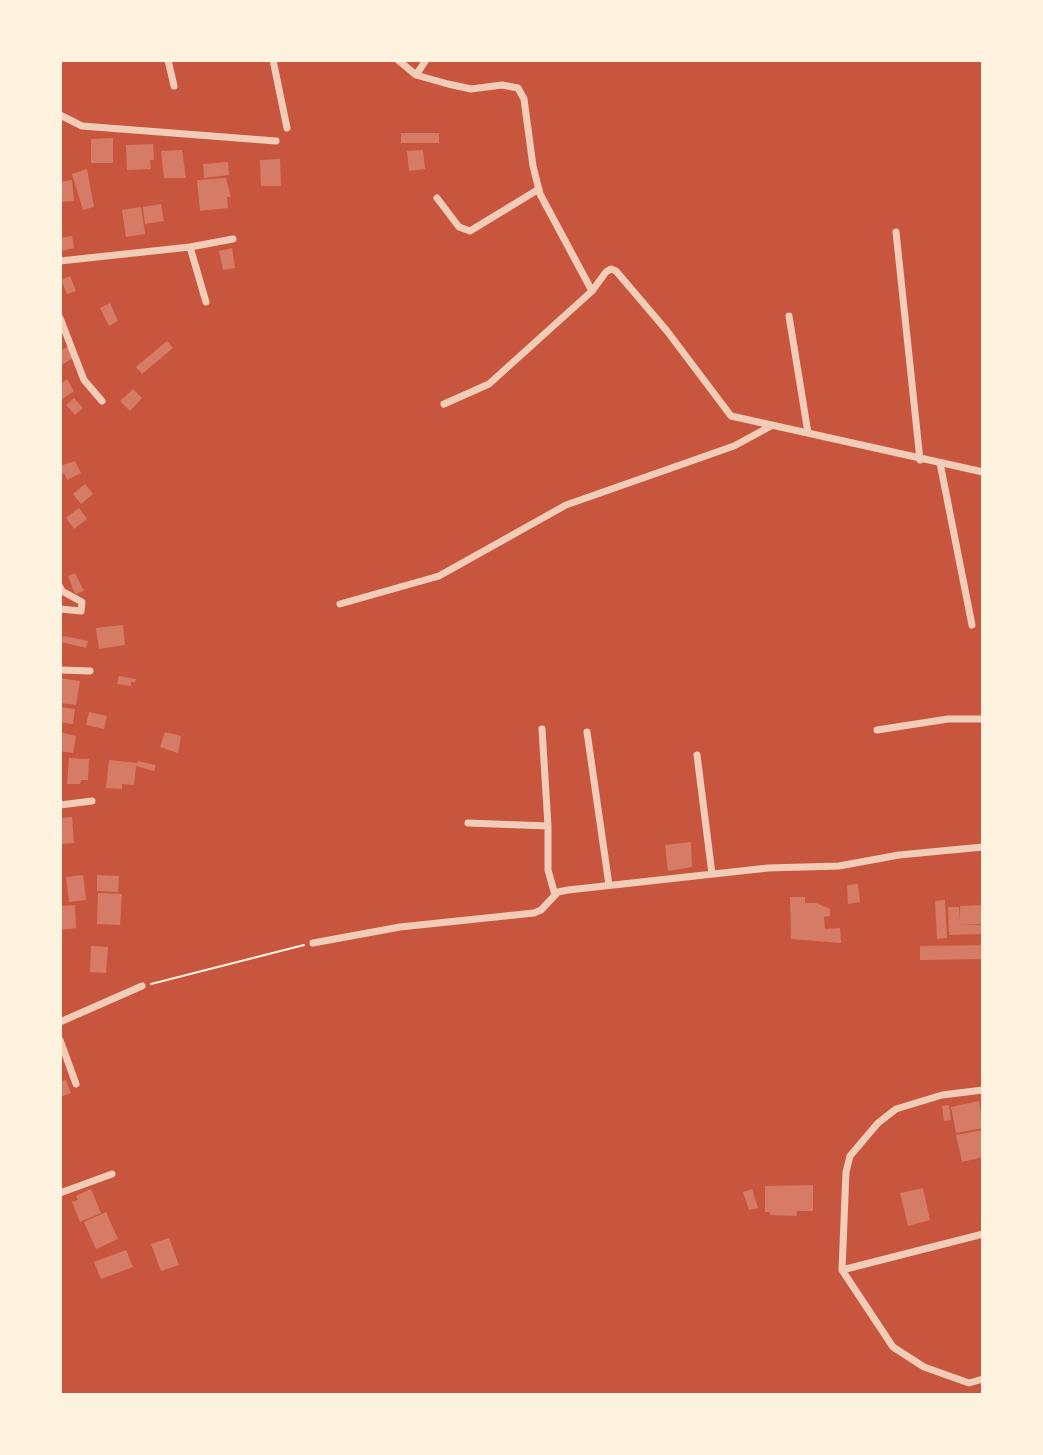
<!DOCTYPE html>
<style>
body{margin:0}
#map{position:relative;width:1043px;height:1455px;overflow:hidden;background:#c8553d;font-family:"Nunito Sans",sans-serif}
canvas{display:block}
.frame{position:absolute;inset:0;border:62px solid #fff3e0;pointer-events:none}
</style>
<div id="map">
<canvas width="1043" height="1455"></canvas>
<div class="frame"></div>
</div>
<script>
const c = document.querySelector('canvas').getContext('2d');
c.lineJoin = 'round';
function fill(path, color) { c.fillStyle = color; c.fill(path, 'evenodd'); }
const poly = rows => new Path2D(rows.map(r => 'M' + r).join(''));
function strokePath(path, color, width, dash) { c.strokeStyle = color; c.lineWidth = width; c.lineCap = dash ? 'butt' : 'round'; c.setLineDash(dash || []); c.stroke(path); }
const building = poly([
 [401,133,439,133,439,143,401,143],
 [113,138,113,163,91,163,91,139],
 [153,144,154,160,150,160,151,169,127,170,126,145],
 [182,150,186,178,164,178,161,151],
 [423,150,425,169,409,171,407,151],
 [280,159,281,186,261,186,260,160],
 [228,162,229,175,204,178,203,164],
 [87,169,94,207,83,210,72,174],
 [226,178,231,197,227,197,228,208,200,211,197,180],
 [72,180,74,201,60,202,60,182],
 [161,204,164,221,145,224,143,207],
 [141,207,145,234,126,237,122,210],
 [72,236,74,248,60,251,60,238],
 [232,248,235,268,223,270,219,251],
 [70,276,76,291,67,294,61,280],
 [110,303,118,321,109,326,100,308],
 [167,341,173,348,142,374,136,367],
 [69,346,73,358,60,366,60,351],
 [67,379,74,391,60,401,60,384],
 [133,389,142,398,130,411,120,401],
 [74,398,83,408,75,415,66,405],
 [75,461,81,473,67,480,64,473,60,476,60,466],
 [85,484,93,494,81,504,73,494],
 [79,508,87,519,74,529,66,518],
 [75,573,84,591,75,594,68,576],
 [123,625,125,645,99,649,96,628],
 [63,636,88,641,86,648,61,642],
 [119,676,136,679,135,682,131,682,131,686,117,684],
 [60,678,80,681,76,705,60,703],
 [60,707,75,709,73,724,60,722],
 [89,712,107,716,104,729,86,725],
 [60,732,76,736,73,753,60,751],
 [165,732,181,736,178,753,160,747],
 [69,758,89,759,88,780,81,780,80,784,67,784],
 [109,760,137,763,138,761,156,765,154,771,136,766,134,785,122,784,122,789,106,788],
 [72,817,74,843,60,844,60,818],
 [691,842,692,867,668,871,665,845],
 [83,875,86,900,69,902,66,877],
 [97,875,119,876,118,892,97,891],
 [858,884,860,902,848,904,847,885],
 [98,893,122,894,120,925,97,924],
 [790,897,805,897,805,903,816,903,830,909,830,916,824,917,825,929,840,928,841,943,791,939],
 [945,900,947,938,937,939,935,901],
 [75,905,76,928,60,930,60,906],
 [983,905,983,924,953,925,983,925,983,934,949,935,948,907,959,907,960,921,960,906],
 [983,945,983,959,920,960,920,946],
 [91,946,108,947,106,973,90,972],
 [66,1080,71,1093,60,1097,60,1082],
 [979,1101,983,1128,956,1133,951,1107],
 [949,1105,951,1120,944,1121,942,1106],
 [982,1130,983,1157,962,1162,956,1135],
 [813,1185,813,1211,797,1211,797,1216,770,1215,770,1212,765,1212,765,1186],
 [923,1188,930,1220,908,1226,900,1193],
 [91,1189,101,1213,80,1222,72,1202,78,1200,76,1196],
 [752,1189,758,1208,749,1210,743,1192],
 [106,1212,118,1239,96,1249,84,1222],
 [169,1238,179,1265,161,1271,151,1244],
 [126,1250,133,1267,101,1279,94,1262]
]);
const path = poly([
 [151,984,304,945]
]);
const minor = poly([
 [168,60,174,86],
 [273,60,287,128],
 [398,60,416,75,448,84,471,89,502,85,518,88,524,99,533,166,540,194,592,291,606,272,611,269,616,271,667,331,731,416,983,472],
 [416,75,426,60],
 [60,115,82,126,276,141],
 [437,198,459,227,470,231,539,189],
 [896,232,920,460],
 [190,247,206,302],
 [60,261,190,247,233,239],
 [789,316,808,433],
 [60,318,84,380,102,401],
 [444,404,489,384,592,291],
 [940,463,972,625],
 [60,587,62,591,82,602,81,611,60,609],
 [340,604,439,576,566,505,734,446,771,426],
 [60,670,90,671],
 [542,729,548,826],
 [877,730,948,719,983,719],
 [587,732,609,885],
 [697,755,712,874],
 [60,805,92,801],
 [468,823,548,826,548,870,555,895],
 [313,943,400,927,534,913,541,910,558,892,568,890,768,868,839,866,899,855,983,847],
 [60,1022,142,986],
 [60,1040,76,1084],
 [983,1090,942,1095,896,1109,878,1123,850,1156,846,1172,842,1270,893,1347,924,1367,969,1383,983,1379],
 [60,1193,112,1174],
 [842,1270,983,1234]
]);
fill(building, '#d67c66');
strokePath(path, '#fff3e0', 2);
strokePath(minor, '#f1ccb7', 7);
</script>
